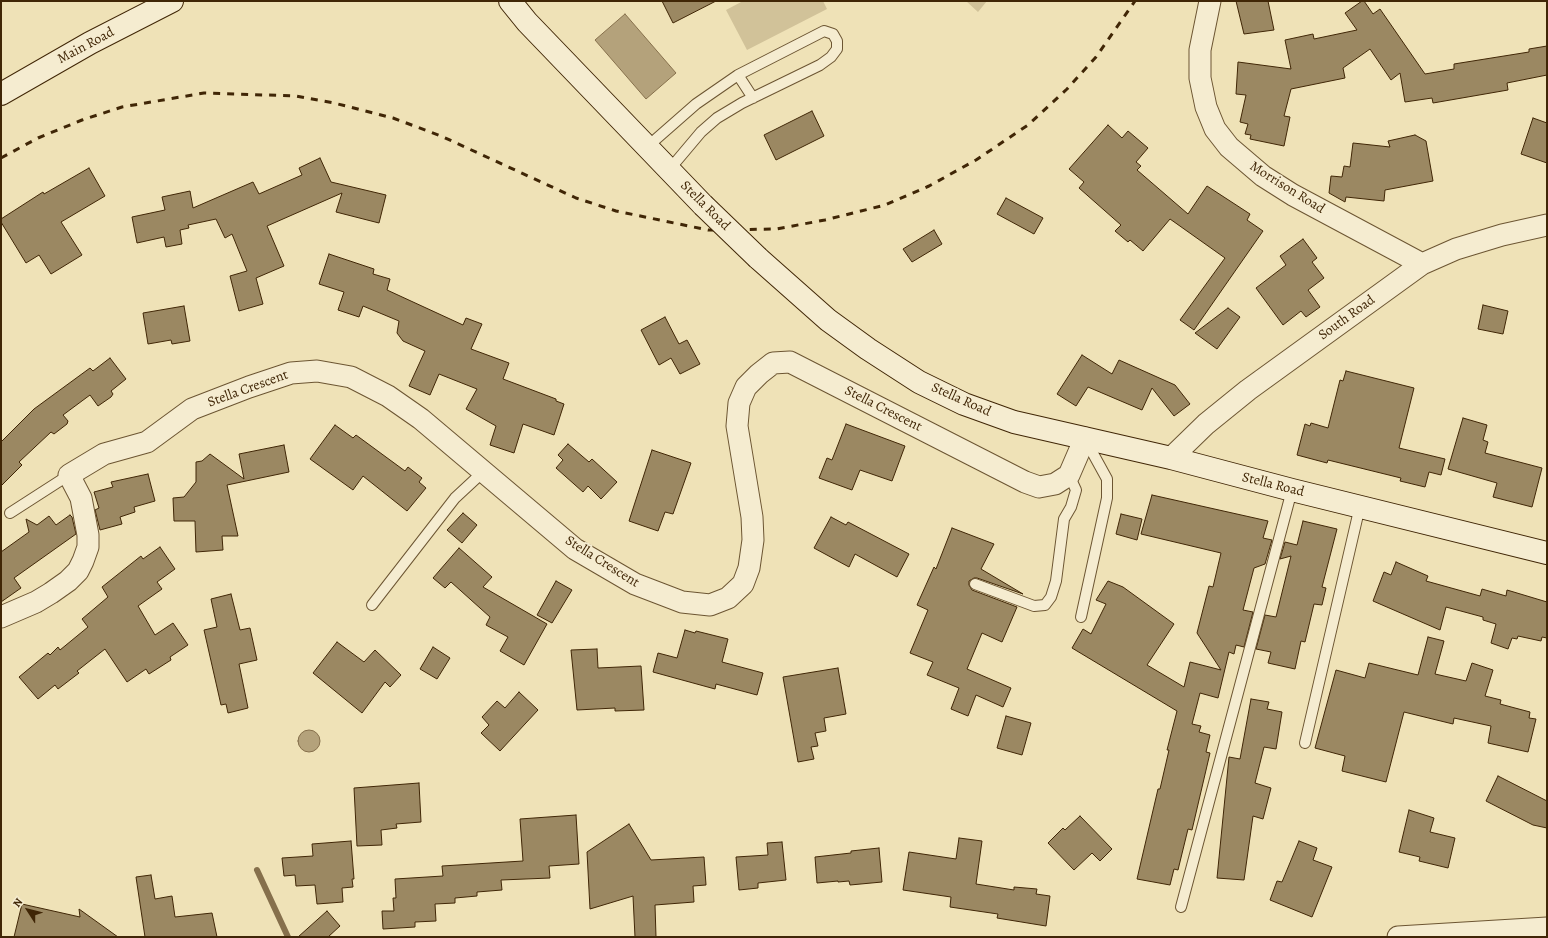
<!DOCTYPE html>
<style>
body{margin:0}
#map{position:relative;width:1548px;height:938px;overflow:hidden;background:#efe2b7;font-family:Alegreya,serif}
canvas{display:block}
.frame{position:absolute;inset:0;border:2px solid #402606;pointer-events:none}
.north{position:absolute;left:8px;top:890px;width:40px;height:40px;-webkit-text-stroke:3px #f5ecd0;paint-order:stroke;rotate:306deg;font-size:11px;font-weight:700;line-height:16px;text-align:center;color:#402606}
.north::after{content:'';display:block;margin:auto;width:14px;height:18px;background:#402606;clip-path:polygon(50% 0,100% 100%,50% 72%,0 100%)}
</style>
<div id="map">
<canvas width="1548" height="938"></canvas>
<div class="frame"></div>
<div class="north">N</div>
</div>
<script>
const c = document.querySelector('canvas').getContext('2d');
c.lineJoin = 'round';
function fill(path, color) { c.fillStyle = color; c.fill(path, 'evenodd'); }
const poly = rows => new Path2D(rows.map(r => 'M' + r).join(''));
function strokePath(path, color, width, dash) { c.strokeStyle = color; c.lineWidth = width; c.lineCap = dash ? 'butt' : 'round'; c.setLineDash(dash || []); c.stroke(path); }
function write(font, color, halo, rows, align = 'center') {
  c.font = font + ' Alegreya,serif'; c.lineWidth = 4; c.setLineDash([]); c.textBaseline = 'middle'; c.strokeStyle = halo; c.fillStyle = color; for (const [text, x, y, turn = 0] of rows) {
    c.save(); c.translate(x, y); c.rotate((+turn || 0) * Math.PI / 180); c.textAlign = isNaN(turn) ? turn : align; if (halo) c.strokeText(text, 0, 0); c.fillText(text, 0, 0); c.restore();
  }
}
const green = poly([
 [743,1,823,1,827,9,747,50,726,10],
 [966,1,987,1,978,12]
]);
const water = poly([
 [625,14,676,73,646,99,595,40,625,14],
 '298 741a11 11 0 1 1 22 0a11 11 0 1 1-22 0Z'
]);
const stream = poly([
 [257,870,288,937]
]);
const building = poly([
 [662,1,716,1,673,23,662,1],
 [1236,1,1268,1,1274,30,1244,34,1236,1],
 [1362,1,1364,1,1373,14,1380,9,1425,74,1454,69,1454,64,1529,52,1529,49,1547,46,1547,75,1507,83,1508,90,1433,103,1432,98,1405,102,1400,73,1391,80,1370,49,1343,68,1345,78,1291,89,1284,116,1290,117,1284,146,1250,139,1251,135,1245,134,1248,124,1240,122,1246,95,1236,94,1238,62,1291,69,1285,40,1313,34,1314,39,1357,30,1345,13,1362,1],
 [812,111,824,136,776,160,764,135,812,111],
 [1533,118,1547,123,1547,163,1521,154,1533,118],
 [1108,125,1122,138,1128,131,1148,148,1136,162,1141,166,1137,170,1188,214,1207,186,1250,214,1247,220,1263,231,1194,330,1180,320,1225,258,1170,219,1143,251,1130,240,1128,242,1115,231,1121,225,1079,188,1084,182,1069,169,1108,125],
 [1415,135,1426,141,1433,181,1385,190,1384,201,1346,197,1345,202,1329,193,1331,176,1342,177,1344,166,1350,167,1353,143,1390,147,1388,141,1415,135],
 [320,158,331,182,386,195,379,223,336,212,342,193,267,226,284,266,256,278,263,304,239,311,230,276,247,271,232,234,225,238,216,219,188,225,189,228,180,230,182,244,166,247,164,237,137,243,132,217,165,210,162,197,190,191,193,208,253,182,259,194,302,175,299,168,320,158],
 [89,168,105,196,61,222,82,255,51,274,39,255,26,263,1,222,1,219,43,192,44,194,89,168],
 [1006,198,1043,218,1034,234,997,214,1006,198],
 [934,230,942,244,912,262,903,249,934,230],
 [1303,239,1317,258,1312,262,1324,278,1308,290,1320,307,1306,317,1301,311,1283,325,1256,288,1286,265,1280,256,1303,239],
 [329,254,374,269,373,274,390,279,387,290,463,325,466,318,482,324,471,349,509,363,503,379,556,399,556,401,564,404,554,435,523,424,514,453,490,445,496,426,466,409,477,389,439,374,430,395,409,386,425,351,403,341,397,333,399,321,363,306,359,317,338,310,344,292,319,284,329,254],
 [1483,305,1508,311,1503,334,1478,329,1483,305],
 [184,306,190,341,172,344,171,340,148,344,143,313,184,306],
 [1228,308,1240,317,1217,349,1195,333,1228,308],
 [665,317,679,344,687,340,700,364,680,374,671,358,659,365,641,330,665,317],
 [1082,355,1112,374,1119,360,1175,385,1190,404,1174,416,1152,388,1142,410,1088,387,1076,406,1057,394,1082,355],
 [110,358,126,379,111,391,113,394,111,397,98,406,90,395,63,415,68,421,67,424,54,434,51,432,19,462,22,465,1,486,1,442,34,409,90,368,93,371,110,358],
 [1346,371,1414,388,1399,448,1445,459,1441,475,1429,472,1425,487,1400,481,1401,478,1328,460,1327,463,1297,455,1305,424,1310,426,1311,423,1328,428,1340,380,1343,381,1346,371],
 [1463,418,1487,425,1483,440,1488,442,1485,453,1542,468,1532,507,1493,497,1497,483,1448,469,1463,418],
 [846,424,905,446,892,481,860,470,852,490,819,478,827,458,832,460,846,424],
 [335,425,353,438,356,435,405,471,408,467,422,478,419,482,426,488,407,511,363,476,353,490,310,459,335,425],
 [568,444,589,462,592,459,617,482,601,499,588,486,583,492,556,468,563,460,558,455,568,444],
 [284,445,289,472,227,485,238,536,222,536,223,550,196,552,195,521,174,521,173,498,184,497,196,482,196,462,202,461,210,454,244,479,239,454,284,445],
 [652,450,691,463,673,514,665,512,658,531,629,521,652,450],
 [148,474,155,501,134,507,135,512,120,517,122,524,100,530,95,510,99,508,94,492,113,487,111,482,148,474],
 [1152,495,1268,521,1263,538,1272,540,1265,564,1254,568,1243,610,1253,612,1244,647,1236,645,1234,654,1229,652,1218,698,1200,693,1192,724,1201,726,1199,732,1210,735,1206,752,1210,753,1192,830,1188,829,1178,870,1174,869,1170,885,1137,879,1158,789,1160,789,1169,750,1167,750,1177,711,1072,648,1083,629,1091,634,1106,604,1096,600,1108,581,1123,587,1174,624,1147,665,1184,687,1190,662,1221,670,1197,633,1209,586,1213,587,1221,553,1141,534,1152,495],
 [463,513,477,525,462,543,447,530,463,513],
 [1121,514,1142,519,1137,540,1116,534,1121,514],
 [70,515,72,517,76,534,14,578,21,588,1,602,1,552,29,532,26,519,37,525,49,516,56,525,70,515],
 [831,517,846,525,848,522,909,554,897,577,855,554,849,567,814,548,831,517],
 [1303,521,1337,529,1322,587,1326,588,1322,605,1314,604,1305,642,1301,641,1295,669,1268,663,1271,652,1256,649,1265,615,1276,617,1291,556,1280,559,1285,542,1297,545,1303,521],
 [952,528,994,544,981,569,1023,594,977,578,974,578,969,581,969,585,972,590,1017,607,1002,642,982,633,967,669,1011,688,1003,707,976,695,968,716,951,709,959,688,927,675,933,662,910,653,928,610,917,605,934,567,936,569,952,528],
 [160,547,175,569,157,582,162,589,138,606,155,635,173,623,188,645,170,657,171,660,149,674,146,669,127,682,105,649,77,671,79,673,58,689,55,685,38,699,19,677,48,653,50,655,58,647,60,650,88,627,82,619,108,597,102,587,141,556,143,559,160,547],
 [459,548,492,577,483,587,547,624,524,665,500,651,508,637,486,625,490,617,451,582,445,588,433,578,459,548],
 [1396,562,1428,576,1426,581,1480,596,1482,589,1506,596,1507,590,1547,602,1547,638,1542,637,1541,641,1518,636,1517,639,1512,638,1508,649,1491,643,1496,624,1483,620,1483,617,1446,607,1440,630,1373,601,1384,572,1391,575,1396,562],
 [556,581,572,590,552,623,537,615,556,581],
 [231,594,240,630,250,628,257,660,239,664,248,708,228,713,226,704,221,705,204,630,217,627,211,599,231,594],
 [685,630,695,633,696,631,728,639,722,662,763,673,757,695,716,684,715,689,653,672,658,653,677,658,685,630],
 [1428,637,1444,641,1435,674,1466,681,1472,663,1493,670,1485,696,1501,700,1500,704,1530,712,1529,718,1536,719,1528,752,1488,743,1491,726,1454,718,1453,724,1404,712,1386,782,1342,771,1345,756,1315,748,1336,670,1365,678,1369,663,1418,675,1428,637],
 [337,642,364,662,375,650,401,675,390,687,385,682,362,713,313,673,337,642],
 [433,647,450,658,437,679,420,669,433,647],
 [597,649,598,668,641,666,644,710,615,711,615,708,577,710,571,650,597,649],
 [838,668,846,714,824,718,826,731,815,733,818,746,811,747,814,759,798,762,783,677,838,668],
 [519,692,538,710,500,751,481,733,489,725,482,717,497,701,505,708,519,692],
 [1251,699,1269,702,1267,709,1282,712,1276,749,1264,747,1255,783,1271,788,1263,819,1253,816,1244,880,1217,878,1229,757,1240,759,1251,699],
 [1006,716,1031,723,1022,755,997,748,1006,716],
 [1498,776,1547,801,1547,828,1533,825,1486,801,1498,776],
 [419,783,421,822,396,824,397,828,381,830,382,845,357,846,354,788,419,783],
 [1409,810,1434,818,1430,832,1455,838,1448,868,1419,861,1420,857,1399,852,1409,810],
 [576,815,579,864,549,866,550,878,501,880,502,890,477,892,477,896,455,898,455,903,435,904,436,921,415,922,415,927,383,929,382,911,394,911,393,898,396,898,395,879,443,876,442,866,523,861,520,819,576,815],
 [1080,816,1112,849,1100,861,1092,853,1074,870,1048,843,1063,828,1065,830,1080,816],
 [629,824,651,860,704,857,706,885,693,886,694,902,655,905,656,937,635,937,633,896,590,909,587,852,629,824],
 [959,838,982,841,976,884,1014,890,1014,887,1037,889,1036,894,1050,896,1046,926,997,918,998,914,950,907,951,897,903,890,909,852,956,859,959,838],
 [351,841,354,879,352,879,353,887,342,888,343,902,317,904,315,885,296,886,295,875,284,876,282,858,313,856,312,844,351,841],
 [1299,841,1317,848,1313,860,1332,867,1312,917,1270,900,1277,881,1282,882,1299,841],
 [782,842,786,880,758,883,758,888,739,890,736,857,768,855,767,843,782,842],
 [879,848,882,882,850,885,849,881,838,882,838,881,817,883,815,857,851,853,851,851,879,848],
 [151,875,155,899,172,896,175,917,212,913,217,937,145,937,136,877,151,875],
 [22,904,80,917,79,909,118,937,14,937,22,904],
 [327,911,340,926,328,937,298,937,327,911]
]);
const lane = poly([
 [738,75,753,98],
 [647,147,696,104,738,75,824,31,833,34,837,41,837,49,831,57,820,65,742,103,717,118,701,132,669,170],
 [10,513,69,475],
 [975,584,1034,606,1045,605,1051,597,1056,581,1064,519,1071,507,1076,490,1069,475],
 [372,605,455,498,483,472],
 [1081,617,1107,498,1107,479,1085,439],
 [1305,743,1360,506],
 [1181,907,1292,490]
]);
const street = poly([
 [1210,1,1200,50,1200,78,1206,107,1215,129,1229,147,1263,176,1293,195,1422,264],
 [1171,458,1206,424,1248,390,1422,264,1456,249,1502,235,1547,225],
 [1,617,36,602,51,593,68,581,78,571,83,561,88,547,88,535,81,498,69,475,104,454,147,442,192,409,249,387,291,373,317,371,351,377,388,396,421,419,575,549,635,584,682,602,710,605,728,598,743,584,749,568,753,540,752,517,737,426,739,403,746,387,759,374,773,363,790,362,1025,482,1039,487,1055,484,1069,475,1085,438],
 [1398,937,1547,928]
]);
const secondary = poly([
 [510,1,527,22,703,205],
 [1,94,90,43,172,1],
 [758,258,828,320,868,349,919,382,964,404,1014,422,1171,458,1292,490,1547,553]
]);
const rail = poly([
 [1,158,38,138,82,120,122,107,204,93,296,96,334,103,393,118,441,136,576,198,616,211,708,230,776,229,825,220,885,205,929,186,976,160,1028,125,1067,89,1096,57,1135,1]
]);
const secondaryBridge = poly([
 [703,205,758,258]
]);
const streetNames = [
 ["Main Road",86,46,-28],
 ["Morrison Road",1287,188,32],
 ["Stella Road",705,206,45],
 ["South Road",1347,318,-36],
 ["Stella Crescent",248,389,-20],
 ["Stella Road",961,400,24],
 ["Stella Crescent",883,409,27],
 ["Stella Road",1273,485,14],
 ["Stella Crescent",602,562,32]
];
fill(green, '#d1c299');
fill(water, '#b4a27b');
strokePath(water, '#86704c', 1);
strokePath(stream, '#86704c', 6);
fill(building, '#9b8862');
strokePath(building, '#402606', 1);
strokePath(lane, '#6c5532', 12);
strokePath(street, '#6c5532', 23);
strokePath(secondary, '#402606', 24);
strokePath(lane, '#f5ecd0', 10);
strokePath(street, '#f5ecd0', 21);
strokePath(secondary, '#f5ecd0', 22);
strokePath(rail, '#402606', 3, [7, 7]);
strokePath(secondaryBridge, '#402606', 24, []);
strokePath(secondaryBridge, '#f5ecd0', 22);
write('14px', '#402606', '#f5ecd0', streetNames);
</script>
